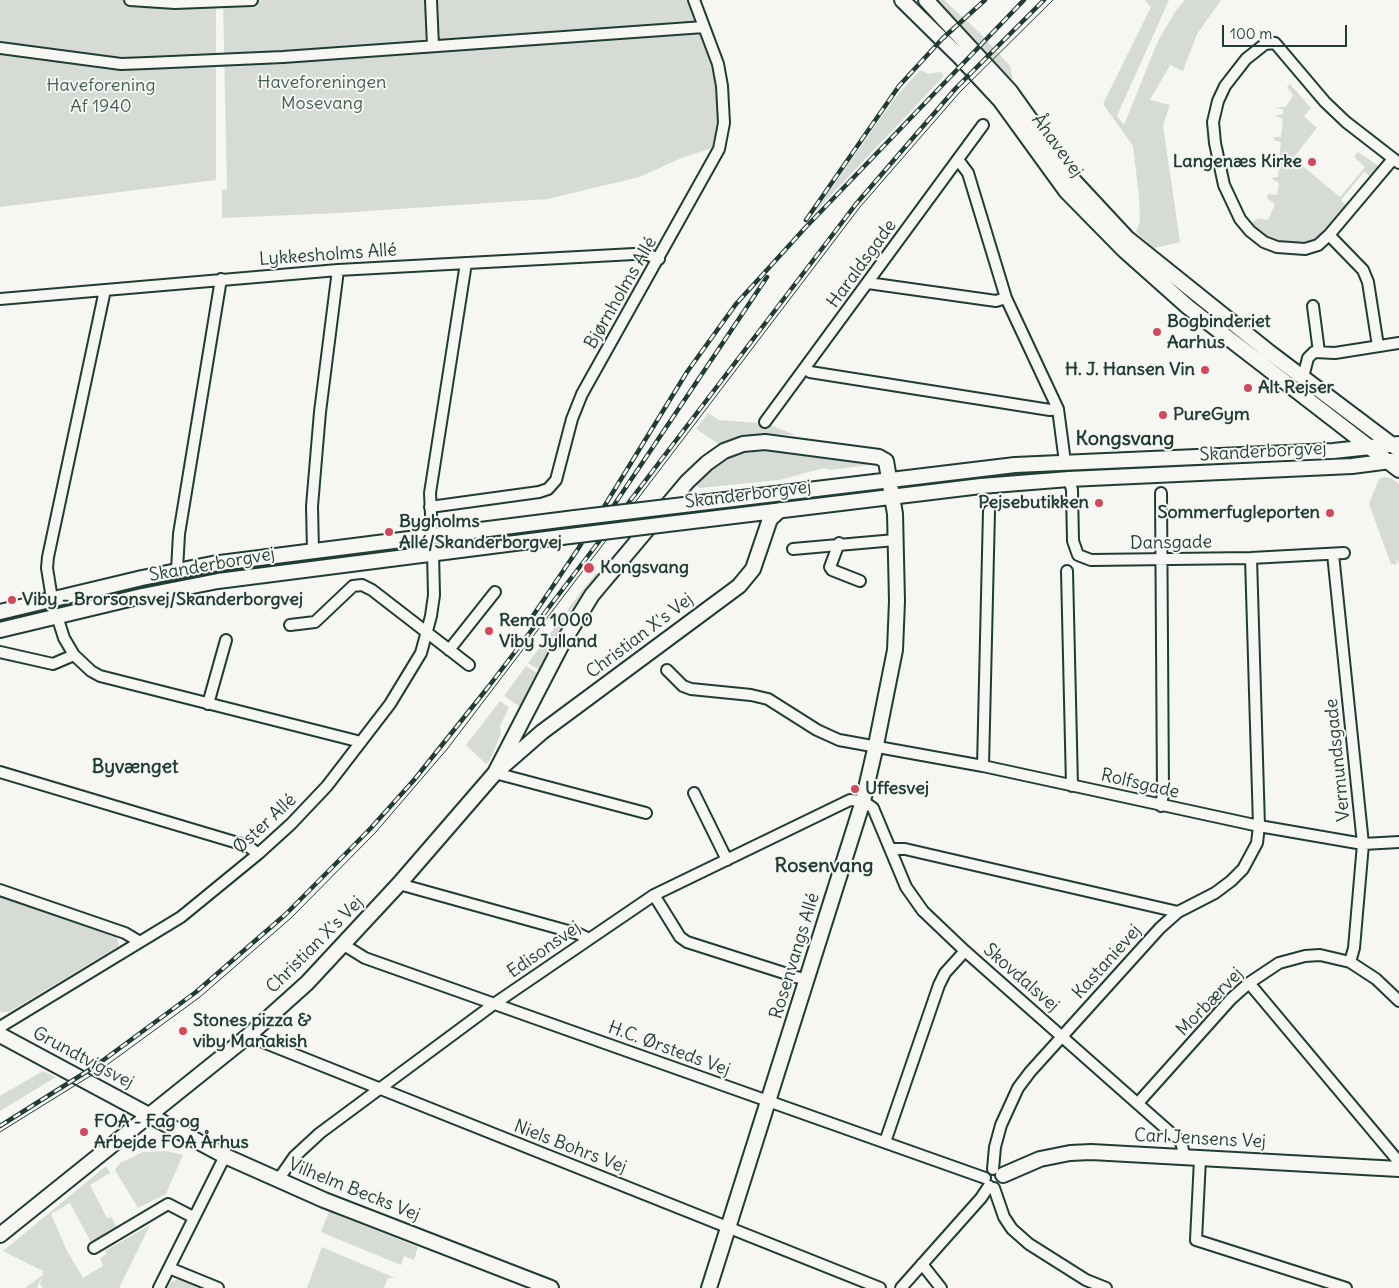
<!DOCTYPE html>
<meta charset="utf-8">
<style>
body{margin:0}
#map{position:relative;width:1399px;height:1288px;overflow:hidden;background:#f6f6f2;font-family:Delius,sans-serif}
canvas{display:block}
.scale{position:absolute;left:1222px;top:25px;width:125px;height:22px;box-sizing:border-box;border:2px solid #1f3d34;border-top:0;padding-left:6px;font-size:15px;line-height:18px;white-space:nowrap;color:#1f3d34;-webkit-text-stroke:4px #f6f6f2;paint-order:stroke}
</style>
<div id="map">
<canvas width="1399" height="1288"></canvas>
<div class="scale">100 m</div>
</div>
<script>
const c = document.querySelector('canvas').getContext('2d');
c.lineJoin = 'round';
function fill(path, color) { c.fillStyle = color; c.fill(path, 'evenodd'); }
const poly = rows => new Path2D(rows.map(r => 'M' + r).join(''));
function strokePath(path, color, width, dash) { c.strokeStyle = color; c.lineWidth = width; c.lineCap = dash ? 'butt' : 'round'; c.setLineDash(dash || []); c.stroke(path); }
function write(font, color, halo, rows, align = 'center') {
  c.font = font + ' Delius,sans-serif'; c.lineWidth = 4; c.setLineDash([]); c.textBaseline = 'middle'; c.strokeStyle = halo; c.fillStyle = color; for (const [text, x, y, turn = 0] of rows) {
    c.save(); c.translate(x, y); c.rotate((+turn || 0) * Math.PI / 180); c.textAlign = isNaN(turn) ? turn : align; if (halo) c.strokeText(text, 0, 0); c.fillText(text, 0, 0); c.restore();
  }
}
const green = poly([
 [0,0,216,0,216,180,0,207],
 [223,0,687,0,713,71,719,119,712,148,684,157,639,177,548,199,339,213,222,218,222,190,227,189],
 [933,0,944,0,980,33,1010,66,1013,80,999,68],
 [1145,0,1169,0,1117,116,1124,125,1158,41,1175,12,1185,0,1221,0,1197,34,1183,71,1170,65,1150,100,1170,105,1163,125,1180,242,1154,248,1136,232,1140,222,1139,197,1133,146,1103,104,1151,7],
 [920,70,928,74,941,72,944,76,814,213,895,98],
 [1290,84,1311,108,1304,116,1317,128,1293,158,1340,197,1365,167,1354,157,1358,152,1380,167,1372,178,1364,172,1341,200,1347,206,1322,236,1298,245,1284,245,1262,235,1250,224,1258,218,1268,220,1275,204,1267,198,1268,194,1277,195,1279,183,1271,178,1278,177,1281,142,1274,140,1274,137,1281,137,1283,119,1275,116,1283,114,1283,110,1276,107,1286,107,1293,95,1287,87],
 [708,413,719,420,758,423,766,428,770,425,795,435,750,435,719,444,696,429],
 [763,450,778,450,877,464,831,470,824,468,779,480,700,488,696,485,720,463,732,456],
 [1354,454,1356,456,1282,460,1236,467,1081,473,1081,470,1168,463],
 [1050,468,1050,471,1002,475,958,483,912,488,912,485,958,480,998,472],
 [1383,477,1391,478,1399,484,1399,564,1395,558,1397,565,1391,564,1369,504,1379,479],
 [873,488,873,493,679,516,678,514,682,510],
 [576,524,577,530,452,545,452,542],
 [413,543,414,546,373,551,0,624,0,618,114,590,214,569],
 [596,573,598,574,570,612,567,610],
 [565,614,568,616,539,670,528,663],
 [526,666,539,674,520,707,504,696],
 [500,701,509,707,500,726,501,734,490,760,486,764,466,745],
 [0,897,117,937,119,946,9,1012,0,1012],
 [43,1071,56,1077,0,1111,0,1096],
 [166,1151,183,1155,166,1194,138,1208,115,1170,120,1163,143,1152],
 [106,1166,110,1173,90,1185,107,1218,111,1217,116,1226,131,1219,131,1222,94,1248,70,1203,51,1214,67,1251,83,1278,103,1266,100,1258,107,1254,105,1251,150,1225,119,1288,43,1288,40,1285,42,1276,37,1288,25,1288,43,1275,43,1271,3,1251],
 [329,1212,418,1247,414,1260,404,1256,401,1265,321,1232],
 [322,1247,395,1278,388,1278,384,1288,307,1288],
 [178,1279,199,1288,168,1288,170,1283]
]);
const street = poly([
 [130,0,175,3,252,0],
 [431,0,433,46],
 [0,48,121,64,148,63,283,57,704,27],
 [1393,159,1329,235,1318,245,1305,249,1277,247,1264,242,1250,231,1240,219,1224,185,1215,143,1213,122,1218,101,1225,86,1246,59,1265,44,1275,43,1325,102,1346,122,1399,163],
 [959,161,968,173,1006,298,1058,409,1065,462],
 [1329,235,1363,270,1368,282,1378,346],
 [868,283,996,301,1006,298],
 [0,299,338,270,634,254,646,254,659,259],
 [1313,306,1319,352],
 [806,368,810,372,1050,410,1058,409],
 [1303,377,1308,358,1314,352,1335,353,1399,343],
 [765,422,983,125],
 [1069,479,1072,490,1073,541,1078,555,1091,560,1251,558,1344,553],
 [430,507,539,492,548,489,556,480,572,419,582,394,719,149,724,123,722,86,718,64,694,0],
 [432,536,430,493,466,263],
 [839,543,830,567,832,570,860,581],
 [793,549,895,540],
 [313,551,312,506,320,412,338,270],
 [1333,554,1363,844,1354,948,1350,962],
 [177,570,179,534,221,279],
 [1067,571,1072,786],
 [52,599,47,568,48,557,105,290],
 [57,616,64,638,74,655,91,671,100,676,361,742],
 [290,625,315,622,353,586,362,585,372,590,469,665],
 [449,650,495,592],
 [0,652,53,664,74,655],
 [667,670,683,686,691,689,751,695,768,699,817,730,839,740,983,766,1259,826,1363,844,1399,842],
 [208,704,226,640],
 [983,766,989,511],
 [0,772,248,846,258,854],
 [495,773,646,813],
 [694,793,727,860],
 [1161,806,1163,793,1161,493],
 [891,849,905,849,1178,912],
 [399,884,579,934,589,939],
 [0,890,125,933,140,942],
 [654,895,680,937,687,942,806,980],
 [344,945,365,958,985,1178],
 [1249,983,1399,1162],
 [0,1027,181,917,258,854,291,824,327,786,390,704,421,653,431,616,434,595,433,553],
 [248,1036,880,1288],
 [1138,1103,1231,999,1249,983,1279,963,1305,956,1320,955,1350,962,1376,979,1399,1001],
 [885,1142,939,985,945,973,965,951],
 [1200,1159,1196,1240,1346,1288],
 [993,1169,995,1147,1001,1125,1018,1088,1030,1072,1160,928,1178,912,1215,893,1231,881,1243,869,1257,843,1259,826,1251,558],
 [278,1180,294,1157,320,1133,494,1004,654,895,850,800,863,801,873,808,906,887,923,911,965,951,1181,1142,1185,1158],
 [994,1188,1004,1217,1012,1229,1029,1244,1086,1280,1106,1288],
 [94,1248,168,1204,193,1217],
 [922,1264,941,1288],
 [169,1268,218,1288],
 [159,1288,225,1156],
 [901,1288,981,1198,989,1186]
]);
const secondary = poly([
 [902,0,960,57,1000,100,1066,191,1124,250,1188,307,1399,470],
 [926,0,1010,91,1074,181,1127,238,1269,352,1395,447],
 [692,504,1015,465,1333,451,1399,444],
 [676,523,981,486,1069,479,1352,466,1399,460],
 [0,612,142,578,212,564,575,518],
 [0,630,142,596,218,581,562,537],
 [495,773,563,642,592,595,687,482,707,463,724,451,743,444,765,442,879,457,886,461,895,514,897,601,895,650,876,745,863,801,709,1288],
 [0,1035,225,1156,324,1200,551,1288],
 [1003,1175,1040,1159,1070,1153,1091,1152,1399,1169],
 [0,1235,248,1036,307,983,399,884,495,773,542,732,739,586,753,569,770,519,780,510]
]);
const tram = poly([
 [0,1132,100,1070,200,997,291,918,375,833,448,748,860,207,960,92,1053,0]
]);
const rail = poly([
 [806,220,899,86,942,39,985,0],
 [608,514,767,277],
 [528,623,578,549,687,372,736,304,805,228,1024,0],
 [0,1126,94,1067,196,992,286,914,370,829,414,780,489,686,856,204,956,88,1044,0]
]);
const secondaryBridge = poly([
 [575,518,692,504],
 [562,537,676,523]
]);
const markers = [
 [1312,162,5,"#d1495b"],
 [1157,332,5,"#d1495b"],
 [1205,370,5,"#d1495b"],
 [1248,388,5,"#d1495b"],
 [1163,415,5,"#d1495b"],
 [1099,503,5,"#d1495b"],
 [1330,513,5,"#d1495b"],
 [389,532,5,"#d1495b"],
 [589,568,6,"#d1495b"],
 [12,600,5,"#d1495b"],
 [489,631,5,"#d1495b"],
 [855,789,5,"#d1495b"],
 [183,1031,5,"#d1495b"],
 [84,1132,5,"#d1495b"]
];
const parkNames = [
 ["Haveforeningen",322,83],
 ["Mosevang",322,104],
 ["Haveforening",101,86],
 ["Af 1940",101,107]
];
const streetNames = [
 ["Åhavevej",1057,146,54],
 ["Lykkesholms Allé",328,255,-4],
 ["Haraldsgade",862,264,-54],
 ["Bjørnholms Allé",621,293,-60],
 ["Skanderborgvej",1263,452,-3],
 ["Skanderborgvej",748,495,-7],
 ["Dansgade",1171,543,-1],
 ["Skanderborgvej",212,565,-10],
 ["Christian X's Vej",640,636,-37],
 ["Vermundsgade",1338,760,-96],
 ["Rolfsgade",1140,784,13],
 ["Øster Allé",265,824,-43],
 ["Christian X's Vej",315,945,-45],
 ["Edisonsvej",544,950,-35],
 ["Rosenvangs Allé",795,956,-73],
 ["Kastanievej",1107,962,-48],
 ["Skovdalsvej",1021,978,41],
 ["Morbærvej",1210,1002,-46],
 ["H.C. Ørsteds Vej",669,1049,20],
 ["Grundtvigsvej",83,1058,28],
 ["Carl Jensens Vej",1200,1139,3],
 ["Niels Bohrs Vej",570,1147,21],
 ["Vilhelm Becks Vej",354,1190,22]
];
const poiNames = [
 ["Langenæs Kirke",1302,162,"right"],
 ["Bogbinderiet",1167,322],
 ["Aarhus",1167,343],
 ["H. J. Hansen Vin",1195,370,"right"],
 ["Alt Rejser",1258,388],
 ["PureGym",1173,415],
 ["Pejsebutikken",1089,503,"right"],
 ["Sommerfugleporten",1320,513,"right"],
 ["Bygholms",399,522],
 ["Allé/Skanderborgvej",399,543],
 ["Kongsvang",600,568],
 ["Viby - Brorsonsvej/Skanderborgvej",22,600],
 ["Rema 1000",499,621],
 ["Viby Jylland",499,642],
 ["Uffesvej",865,789],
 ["Stones pizza &",193,1021],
 ["viby Manakish",193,1042],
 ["FOA - Fag og",94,1122],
 ["Arbejde FOA Århus",94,1143]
];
const neighbourhoodNames = [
 ["Byvænget",135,768]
];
const quarterNames = [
 ["Kongsvang",1125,439],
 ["Rosenvang",824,866]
];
fill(green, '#d6dbd6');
strokePath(street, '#1f3d34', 14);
strokePath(secondary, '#1f3d34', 18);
strokePath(street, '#f6f6f2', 10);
strokePath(secondary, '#f6f6f2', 14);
strokePath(tram, '#1f3d34', 1);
strokePath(rail, '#1f3d34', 4.5);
strokePath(rail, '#f6f6f2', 2.5, [8]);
strokePath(secondaryBridge, '#1f3d34', 18, []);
strokePath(secondaryBridge, '#f6f6f2', 14);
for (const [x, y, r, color] of markers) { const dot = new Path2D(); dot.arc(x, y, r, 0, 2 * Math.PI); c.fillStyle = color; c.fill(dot); strokePath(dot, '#f6f6f2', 2); }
write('18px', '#445d54', '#f6f6f2', parkNames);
write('18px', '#1f3d34', '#f6f6f2', streetNames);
write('bold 18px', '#1f3d34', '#f6f6f2', poiNames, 'left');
write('bold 19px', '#1f3d34', '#f6f6f2', neighbourhoodNames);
write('bold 20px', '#1f3d34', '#f6f6f2', quarterNames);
</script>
